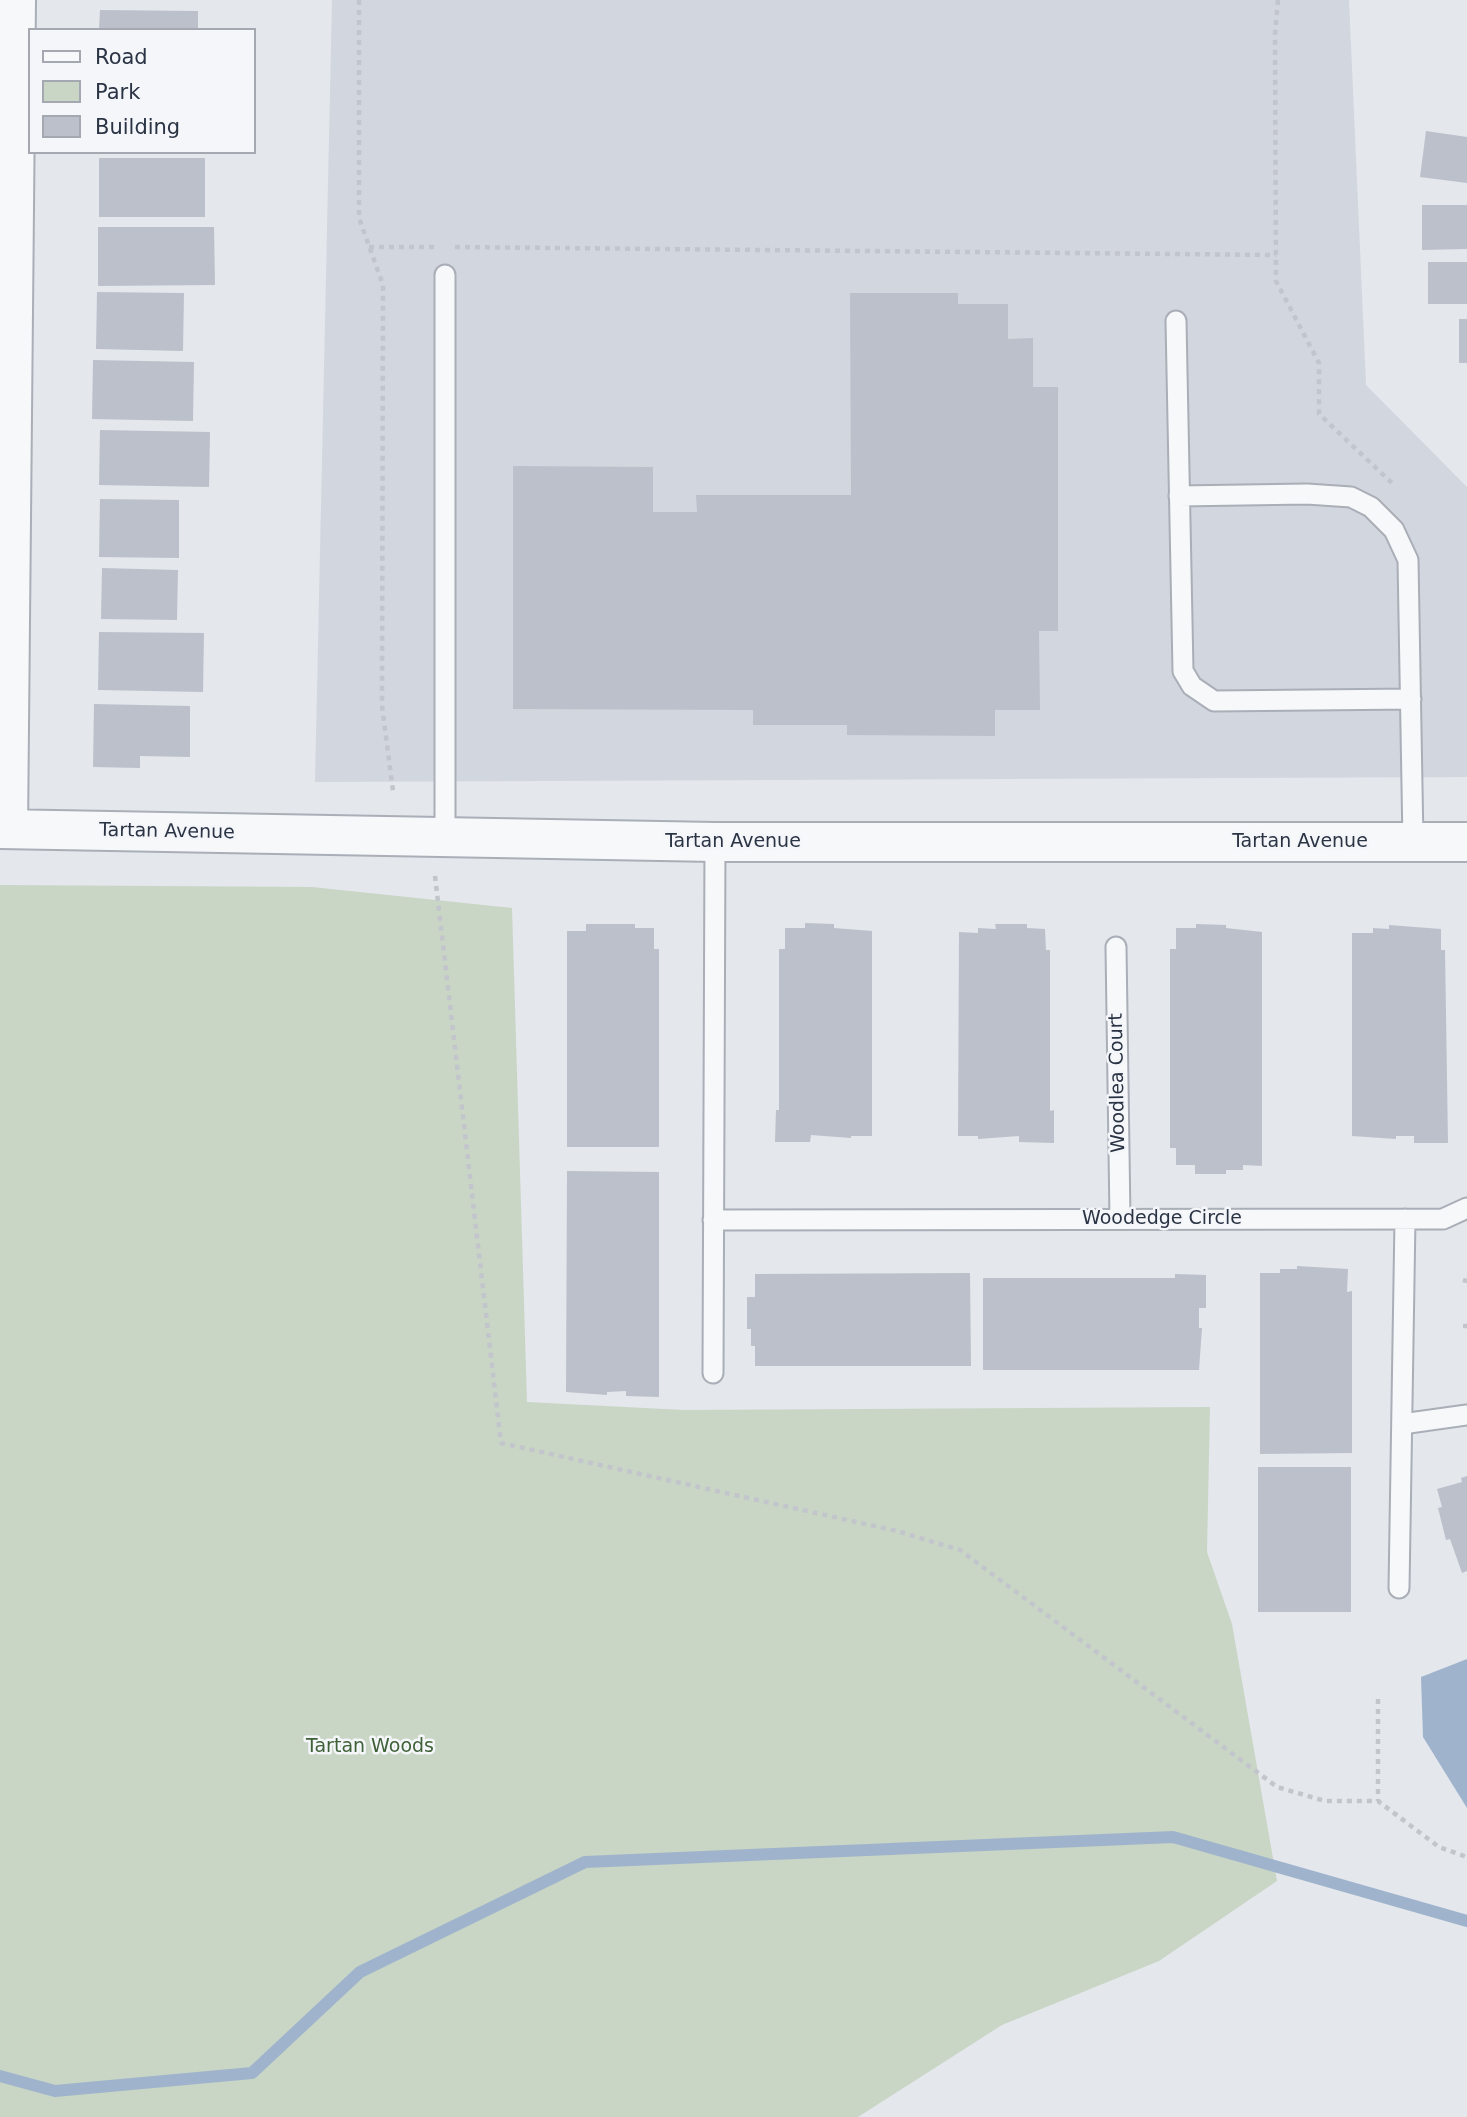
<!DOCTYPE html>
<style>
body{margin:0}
#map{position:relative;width:1467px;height:2117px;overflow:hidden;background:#e4e7ec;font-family:"DejaVu Sans",sans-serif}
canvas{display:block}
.legend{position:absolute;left:28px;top:28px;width:228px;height:126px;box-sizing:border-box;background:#f4f6f9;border:2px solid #a4a8b1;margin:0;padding:9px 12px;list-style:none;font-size:21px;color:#2b3445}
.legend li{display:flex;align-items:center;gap:14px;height:35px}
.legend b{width:35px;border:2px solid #a4a8b1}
</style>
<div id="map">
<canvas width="1467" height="2117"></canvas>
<ul class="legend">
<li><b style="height:9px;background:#f7f8fa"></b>Road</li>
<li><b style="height:19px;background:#c9d6c5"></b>Park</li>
<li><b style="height:19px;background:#bbc0ca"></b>Building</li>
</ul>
</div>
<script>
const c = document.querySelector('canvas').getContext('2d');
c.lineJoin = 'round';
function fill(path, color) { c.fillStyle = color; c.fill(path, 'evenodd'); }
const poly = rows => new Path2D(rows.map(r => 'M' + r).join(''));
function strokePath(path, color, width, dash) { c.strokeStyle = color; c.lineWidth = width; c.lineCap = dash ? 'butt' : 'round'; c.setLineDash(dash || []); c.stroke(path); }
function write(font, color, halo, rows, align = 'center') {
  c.font = font + ' "DejaVu Sans",sans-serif'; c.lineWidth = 5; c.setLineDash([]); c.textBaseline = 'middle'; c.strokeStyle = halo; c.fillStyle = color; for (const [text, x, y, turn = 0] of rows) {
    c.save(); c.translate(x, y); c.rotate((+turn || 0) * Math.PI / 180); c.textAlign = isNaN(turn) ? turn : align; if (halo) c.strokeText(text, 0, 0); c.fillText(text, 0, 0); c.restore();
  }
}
const built = poly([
 [332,0,1349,0,1366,385,1467,487,1467,777,315,782]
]);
const green = poly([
 [0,885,312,887,512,908,527,1402,684,1410,1210,1407,1207,1552,1232,1624,1277,1881,1159,1961,1002,2025,858,2117,0,2117]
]);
const water = poly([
 [1467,1659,1467,1808,1423,1737,1421,1677]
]);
const stream = poly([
 [0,2076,55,2091,252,2073,360,1972,585,1862,1173,1837,1467,1921]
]);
const building = poly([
 [100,10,198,11,198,30,99,30],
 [1426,131,1467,137,1467,183,1420,177],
 [99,158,205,158,205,217,99,217],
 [1422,205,1467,205,1467,249,1422,250],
 [98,227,214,227,215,285,98,286],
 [1428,262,1467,262,1467,304,1428,304],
 [97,292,184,293,183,351,96,349],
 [850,293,958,293,958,304,1008,304,1008,339,1033,338,1033,387,1058,387,1058,631,1039,631,1040,710,995,710,995,736,847,735,847,725,753,725,753,710,513,709,513,466,653,467,653,512,697,512,696,495,851,495],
 [1459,319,1467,319,1467,363,1459,363],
 [93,360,194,362,193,421,92,419],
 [100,430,210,432,209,487,99,485],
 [100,499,179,500,179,558,99,557],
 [102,568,178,570,177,620,101,619],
 [99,632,204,633,203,692,98,690],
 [94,704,190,706,190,757,140,756,140,768,93,767],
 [805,923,834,924,834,928,872,931,872,1136,851,1136,851,1138,811,1135,810,1142,775,1142,776,1110,779,1110,779,949,785,949,785,928,805,928],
 [586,924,635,924,635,928,654,928,654,949,659,949,659,1147,567,1147,567,931,586,931],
 [995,924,1027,924,1027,928,1045,929,1046,950,1050,950,1050,1111,1054,1110,1054,1143,1019,1142,1019,1136,978,1139,978,1136,958,1136,959,932,978,933,978,928,996,929],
 [1196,924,1226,925,1226,928,1262,932,1262,1166,1243,1165,1243,1170,1226,1170,1226,1174,1195,1174,1195,1165,1176,1165,1176,1148,1170,1148,1170,949,1176,949,1176,928,1196,928],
 [1389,925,1441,929,1441,950,1445,950,1448,1143,1414,1143,1414,1136,1396,1136,1396,1139,1352,1136,1352,933,1373,933,1373,928,1389,929],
 [567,1171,659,1172,659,1397,626,1396,626,1391,607,1392,607,1395,566,1392],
 [1297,1266,1348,1269,1347,1292,1352,1291,1352,1453,1260,1454,1260,1273,1280,1273,1280,1269,1297,1269],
 [970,1273,971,1366,755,1366,755,1346,751,1346,751,1329,747,1329,747,1297,755,1297,755,1274],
 [1175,1274,1206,1275,1206,1308,1199,1308,1199,1328,1202,1328,1199,1370,983,1370,983,1278,1175,1278],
 [1258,1467,1351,1467,1351,1612,1258,1612],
 [1467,1476,1467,1571,1462,1573,1450,1539,1446,1540,1438,1508,1442,1507,1437,1489,1462,1482,1461,1478]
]);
const path = poly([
 [359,0,359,218,383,285,382,706,393,791],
 [1278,0,1275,34,1276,281,1319,363,1319,414,1394,485],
 [369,247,435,247],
 [455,247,1276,255],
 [435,876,501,1443,897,1531,960,1550,1277,1787,1325,1801,1378,1801,1439,1847,1467,1857],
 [1463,1280,1467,1281],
 [1463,1326,1467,1326],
 [1378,1699,1378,1801]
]);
const lane = poly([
 [1176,321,1183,671,1192,686,1214,701,1411,699],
 [1179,496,1307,494,1351,497,1371,507,1394,530,1408,560,1413,842],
 [445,838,445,275],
 [1116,947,1120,1219],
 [713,1220,1443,1219,1467,1208],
 [713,1373,715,842],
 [1402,1424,1467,1415],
 [1399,1588,1405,1219]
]);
const street = poly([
 [0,829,715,842,1467,842],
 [8,829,16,0]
]);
const streetNames = [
 ["Tartan Avenue",167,832,1],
 ["Tartan Avenue",733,842],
 ["Tartan Avenue",1300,842],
 ["Woodlea Court",1118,1083,-91],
 ["Woodedge Circle",1162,1219]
];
const parkNames = [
 ["Tartan Woods",370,1747]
];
fill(built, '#d2d6de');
fill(green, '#c9d6c5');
fill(water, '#9fb4cc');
strokePath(stream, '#9fb4cc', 12);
fill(building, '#bbc0ca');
strokePath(lane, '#a9aeb7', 23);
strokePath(street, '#a9aeb7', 42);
strokePath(path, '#c2c5cb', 4.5, [5, 5]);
strokePath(lane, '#f7f8fa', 19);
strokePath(street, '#f7f8fa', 38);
write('19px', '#2b3445', '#f4f6f9', streetNames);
write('19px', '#3f6138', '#f4f6f9', parkNames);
</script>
